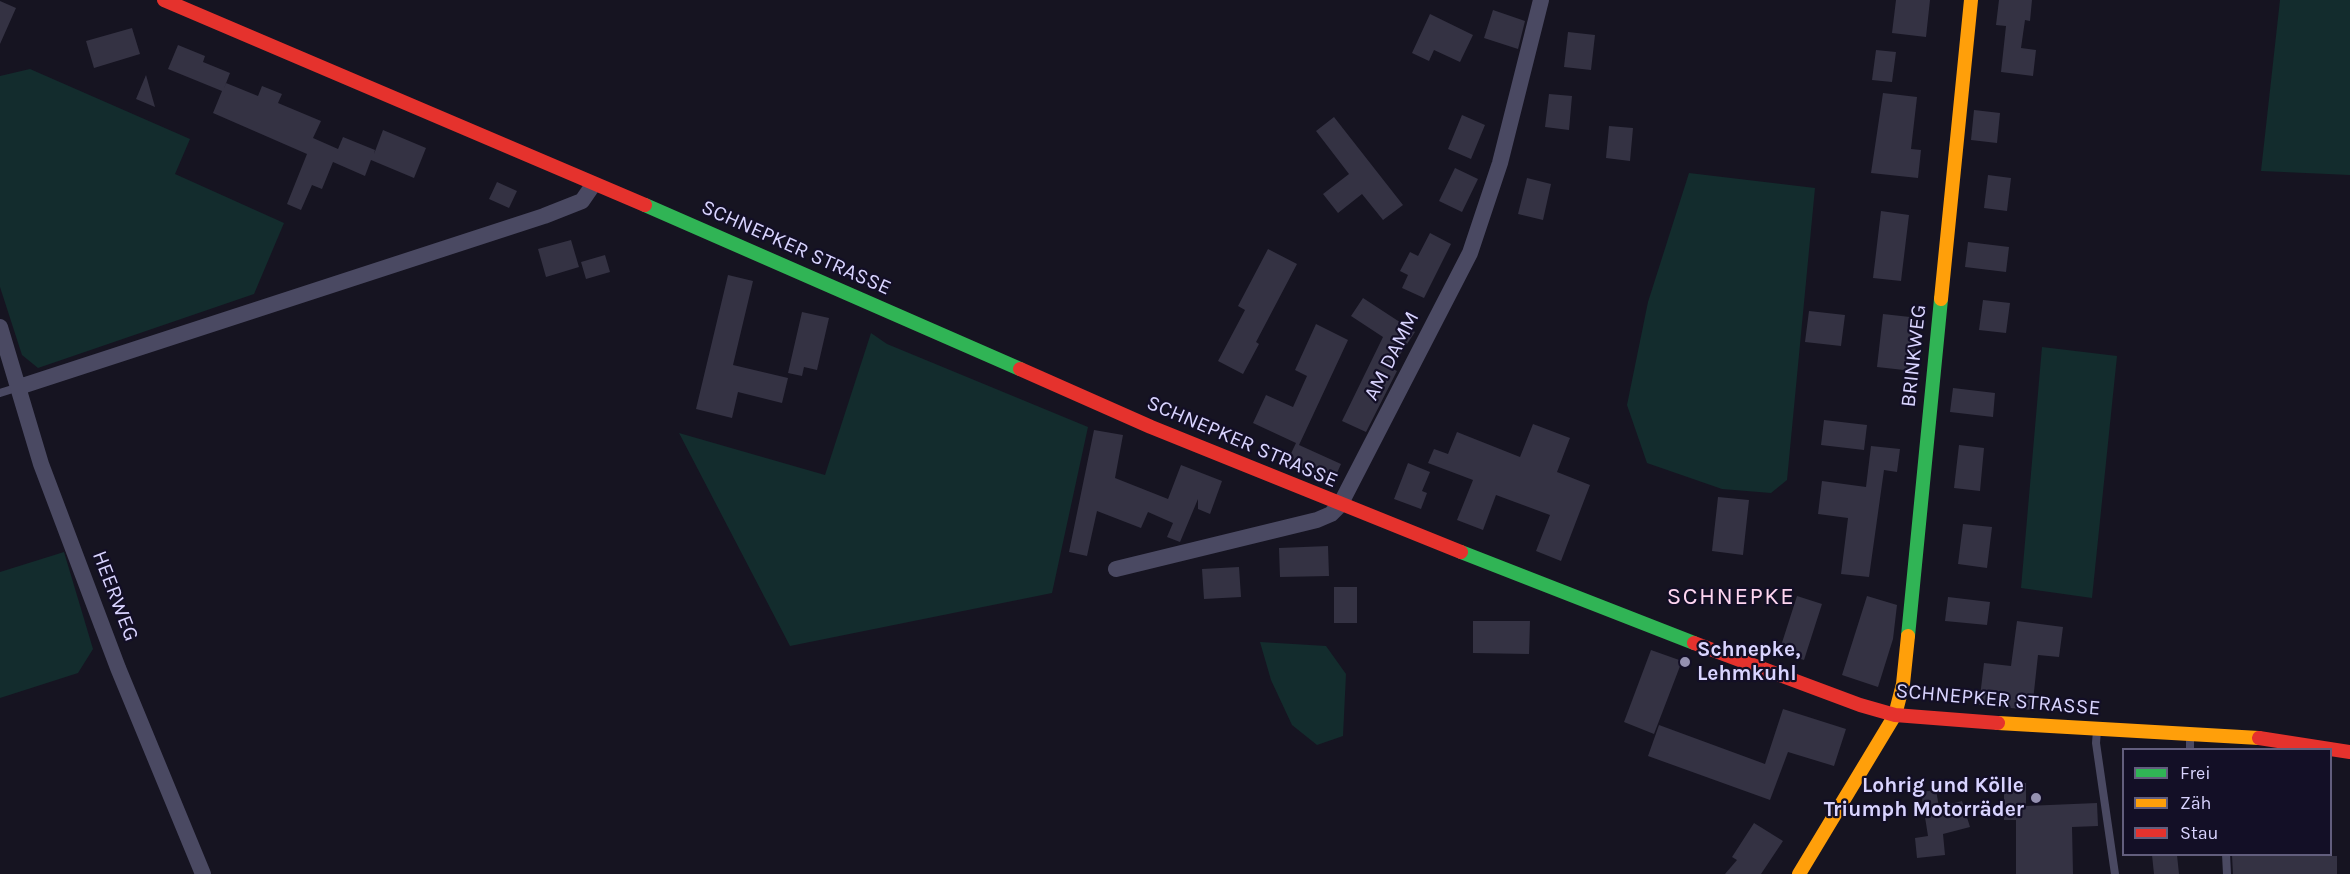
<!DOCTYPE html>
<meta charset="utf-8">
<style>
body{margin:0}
#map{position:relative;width:2350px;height:874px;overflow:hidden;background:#161421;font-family:Karla,sans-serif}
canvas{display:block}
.legend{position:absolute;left:2122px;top:748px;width:210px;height:108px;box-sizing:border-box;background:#130f26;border:2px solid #625e7d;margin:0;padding:8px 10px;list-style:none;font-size:18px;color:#d9d4ff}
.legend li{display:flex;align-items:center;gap:12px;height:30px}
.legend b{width:30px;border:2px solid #625e7d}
</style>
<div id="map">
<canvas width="2350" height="874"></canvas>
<ul class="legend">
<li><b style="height:8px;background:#30b455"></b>Frei</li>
<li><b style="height:8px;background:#ff9f0a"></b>Zäh</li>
<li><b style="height:8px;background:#e5322d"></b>Stau</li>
</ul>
</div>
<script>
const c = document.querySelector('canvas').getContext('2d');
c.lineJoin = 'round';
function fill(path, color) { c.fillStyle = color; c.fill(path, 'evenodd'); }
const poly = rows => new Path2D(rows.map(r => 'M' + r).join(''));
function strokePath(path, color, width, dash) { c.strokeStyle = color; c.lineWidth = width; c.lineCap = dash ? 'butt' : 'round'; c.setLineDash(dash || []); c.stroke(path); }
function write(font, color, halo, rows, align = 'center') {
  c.font = font + ' Karla,sans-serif'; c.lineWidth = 4.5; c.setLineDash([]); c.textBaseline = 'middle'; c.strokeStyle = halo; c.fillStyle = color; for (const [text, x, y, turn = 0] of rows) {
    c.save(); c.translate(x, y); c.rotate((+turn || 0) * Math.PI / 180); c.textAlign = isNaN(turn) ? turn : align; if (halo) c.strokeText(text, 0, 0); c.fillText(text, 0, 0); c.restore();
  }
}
const green = poly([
 [2280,0,2350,0,2350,175,2261,171],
 [30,69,190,139,175,174,284,223,254,294,38,368,22,355,0,287,0,76],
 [1689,173,1815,188,1787,480,1771,493,1722,489,1647,463,1627,405,1648,302],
 [871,333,887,344,1088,427,1052,593,790,646,679,433,825,475],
 [2042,347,2117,356,2092,598,2021,588],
 [64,552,93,649,78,673,0,698,0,572],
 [1260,642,1326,646,1346,674,1343,736,1317,745,1292,725,1271,680]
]);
const building = poly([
 [1896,0,1930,0,1926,37,1892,33],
 [1999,0,2032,0,2030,21,2025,20,2021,48,2036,50,2033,76,2001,72,2006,26,1996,25],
 [0,1,16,8,0,44],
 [1493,10,1525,21,1518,49,1484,38],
 [1430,14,1473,35,1460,62,1434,50,1429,61,1412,53],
 [132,28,140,54,94,68,86,41],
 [1568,32,1595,35,1591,70,1564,67],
 [178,45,205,56,203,62,230,73,223,91,226,83,258,96,262,86,282,94,278,103,321,121,313,138,338,149,343,137,375,150,374,154,383,130,426,148,414,178,371,160,365,176,333,162,322,189,312,185,301,210,287,204,307,154,213,113,222,91,168,69],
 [1876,50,1896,52,1892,82,1872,80],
 [146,75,155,107,136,99],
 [1883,93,1917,97,1911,149,1921,150,1918,178,1871,173],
 [1549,94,1572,96,1569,130,1545,127],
 [1974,110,2000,113,1997,143,1971,140],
 [1462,115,1485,125,1471,159,1448,149],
 [1334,117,1403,205,1383,220,1362,194,1338,213,1323,194,1349,174,1316,131],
 [1609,126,1633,128,1630,161,1606,158],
 [1455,168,1478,179,1462,212,1439,201],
 [1988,175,2011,178,2007,211,1984,208],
 [1527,178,1551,184,1543,220,1518,214],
 [497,182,517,191,509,208,489,199],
 [1881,211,1909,215,1901,281,1873,278],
 [1430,233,1451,244,1424,298,1402,288,1408,275,1400,271,1410,252,1418,256],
 [571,240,579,267,546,277,538,249],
 [1968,242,2009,247,2006,272,1965,267],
 [1268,249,1297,264,1256,342,1259,344,1243,374,1218,361,1245,310,1238,306],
 [605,255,610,272,586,279,581,262],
 [728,275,753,281,733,365,788,378,782,403,738,392,732,418,696,409],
 [1363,298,1415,332,1391,368,1397,371,1366,432,1342,421,1383,337,1351,316],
 [1983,300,2010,303,2006,333,1979,330],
 [1809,311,1845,315,1841,346,1805,342],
 [802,312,829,318,817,370,804,367,802,376,788,373],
 [1883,314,1919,318,1913,371,1877,367],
 [1316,324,1348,340,1299,445,1341,464,1332,484,1286,464,1296,443,1253,423,1266,395,1293,407,1307,376,1295,370],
 [1953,388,1995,393,1993,417,1950,412],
 [1824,420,1867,425,1864,450,1821,445],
 [1533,424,1570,438,1557,472,1590,485,1561,561,1536,551,1550,515,1496,495,1483,530,1457,520,1473,480,1428,463,1434,449,1448,454,1457,432,1520,457],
 [1094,430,1123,435,1115,478,1168,499,1181,465,1222,481,1210,514,1198,509,1198,499,1180,542,1167,537,1173,523,1148,512,1141,528,1097,511,1087,556,1069,552],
 [1959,445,1984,448,1980,491,1954,488],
 [1871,446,1900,449,1897,472,1884,470,1869,577,1841,574,1848,518,1818,514,1822,481,1866,487],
 [1408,463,1430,472,1422,491,1427,493,1421,509,1394,499],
 [1718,497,1749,500,1743,555,1712,551],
 [1963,524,1992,527,1987,568,1958,564],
 [1328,546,1329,576,1280,577,1279,548],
 [1239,567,1241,597,1204,599,1202,569],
 [1334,587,1357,587,1357,623,1334,623],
 [1797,596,1822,604,1804,660,1779,652],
 [1867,596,1897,605,1893,639,1878,687,1842,675],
 [1948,597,1990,602,1987,625,1945,621],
 [1473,621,1530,621,1529,654,1473,653],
 [2017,621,2063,627,2059,657,2038,655,2032,710,1979,705,1984,663,2011,666],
 [1651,650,1682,661,1654,734,1624,722],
 [1783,709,1846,729,1834,766,1788,752,1770,800,1648,756,1659,725,1765,764],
 [2004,783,2026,783,2026,806,2097,803,2098,826,2072,827,2073,874,2016,874,2016,820,2004,820],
 [1936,790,1939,807,1962,801,1970,827,1943,834,1945,855,1917,858,1915,838,1928,836,1921,792],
 [1754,823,1783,841,1761,874,1725,874,1737,860,1732,857],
 [2152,855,2177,855,2179,874,2154,874],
 [2232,855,2337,856,2337,874,2233,874]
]);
const lane = poly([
 [0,393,19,387],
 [2097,730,2096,743,2115,874],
 [2190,733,2190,750],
 [2226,854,2227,874]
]);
const street = poly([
 [0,327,41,464,118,668,203,874],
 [19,387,544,216,582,201,593,185],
 [1116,569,1317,520,1331,514,1340,505,1470,253,1500,163,1541,0]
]);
const fast = poly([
 [645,205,1020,369],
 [1461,552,1694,643],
 [1908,636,1941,299]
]);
const slow = poly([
 [1941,299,1971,0],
 [1998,723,2259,738],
 [1799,874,1895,715,1903,684,1908,636]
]);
const jam = poly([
 [164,0,645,205],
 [1020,369,1151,427,1461,552],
 [1694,643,1860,705,1895,715,1998,723],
 [2259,738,2350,752]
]);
const markers = [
 [1685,662,6,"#9591b1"],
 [2036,798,6,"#9591b1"]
];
const streetNames = [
 ["SCHNEPKER STRASSE",796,248,24],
 ["AM DAMM",1392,356,-63],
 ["BRINKWEG",1914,356,-84],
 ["SCHNEPKER STRASSE",1242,442,23],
 ["HEERWEG",115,596,69],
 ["SCHNEPKER STRASSE",1998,700,5]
];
const poiNames = [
 ["Schnepke,",1697,650],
 ["Lehmkuhl",1697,674],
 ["Lohrig und Kölle",2024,786,"right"],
 ["Triumph Motorräder",2024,810,"right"]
];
const quarterNames = [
 ["SCHNEPKE",1731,597]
];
fill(green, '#132c2d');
fill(building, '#343243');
strokePath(lane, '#4a4962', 8);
strokePath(street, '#4a4962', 16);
strokePath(fast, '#30b455', 14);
strokePath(slow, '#ff9f0a', 14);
strokePath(jam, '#e5322d', 14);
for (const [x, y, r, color] of markers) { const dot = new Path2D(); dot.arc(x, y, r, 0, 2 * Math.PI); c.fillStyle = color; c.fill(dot); strokePath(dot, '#130f26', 2); }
write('21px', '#d9d4ff', '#130f26', streetNames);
write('bold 21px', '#d9d4ff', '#130f26', poiNames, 'left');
c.letterSpacing = '1.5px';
write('24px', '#ffd6f0', '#130f26', quarterNames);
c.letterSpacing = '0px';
</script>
